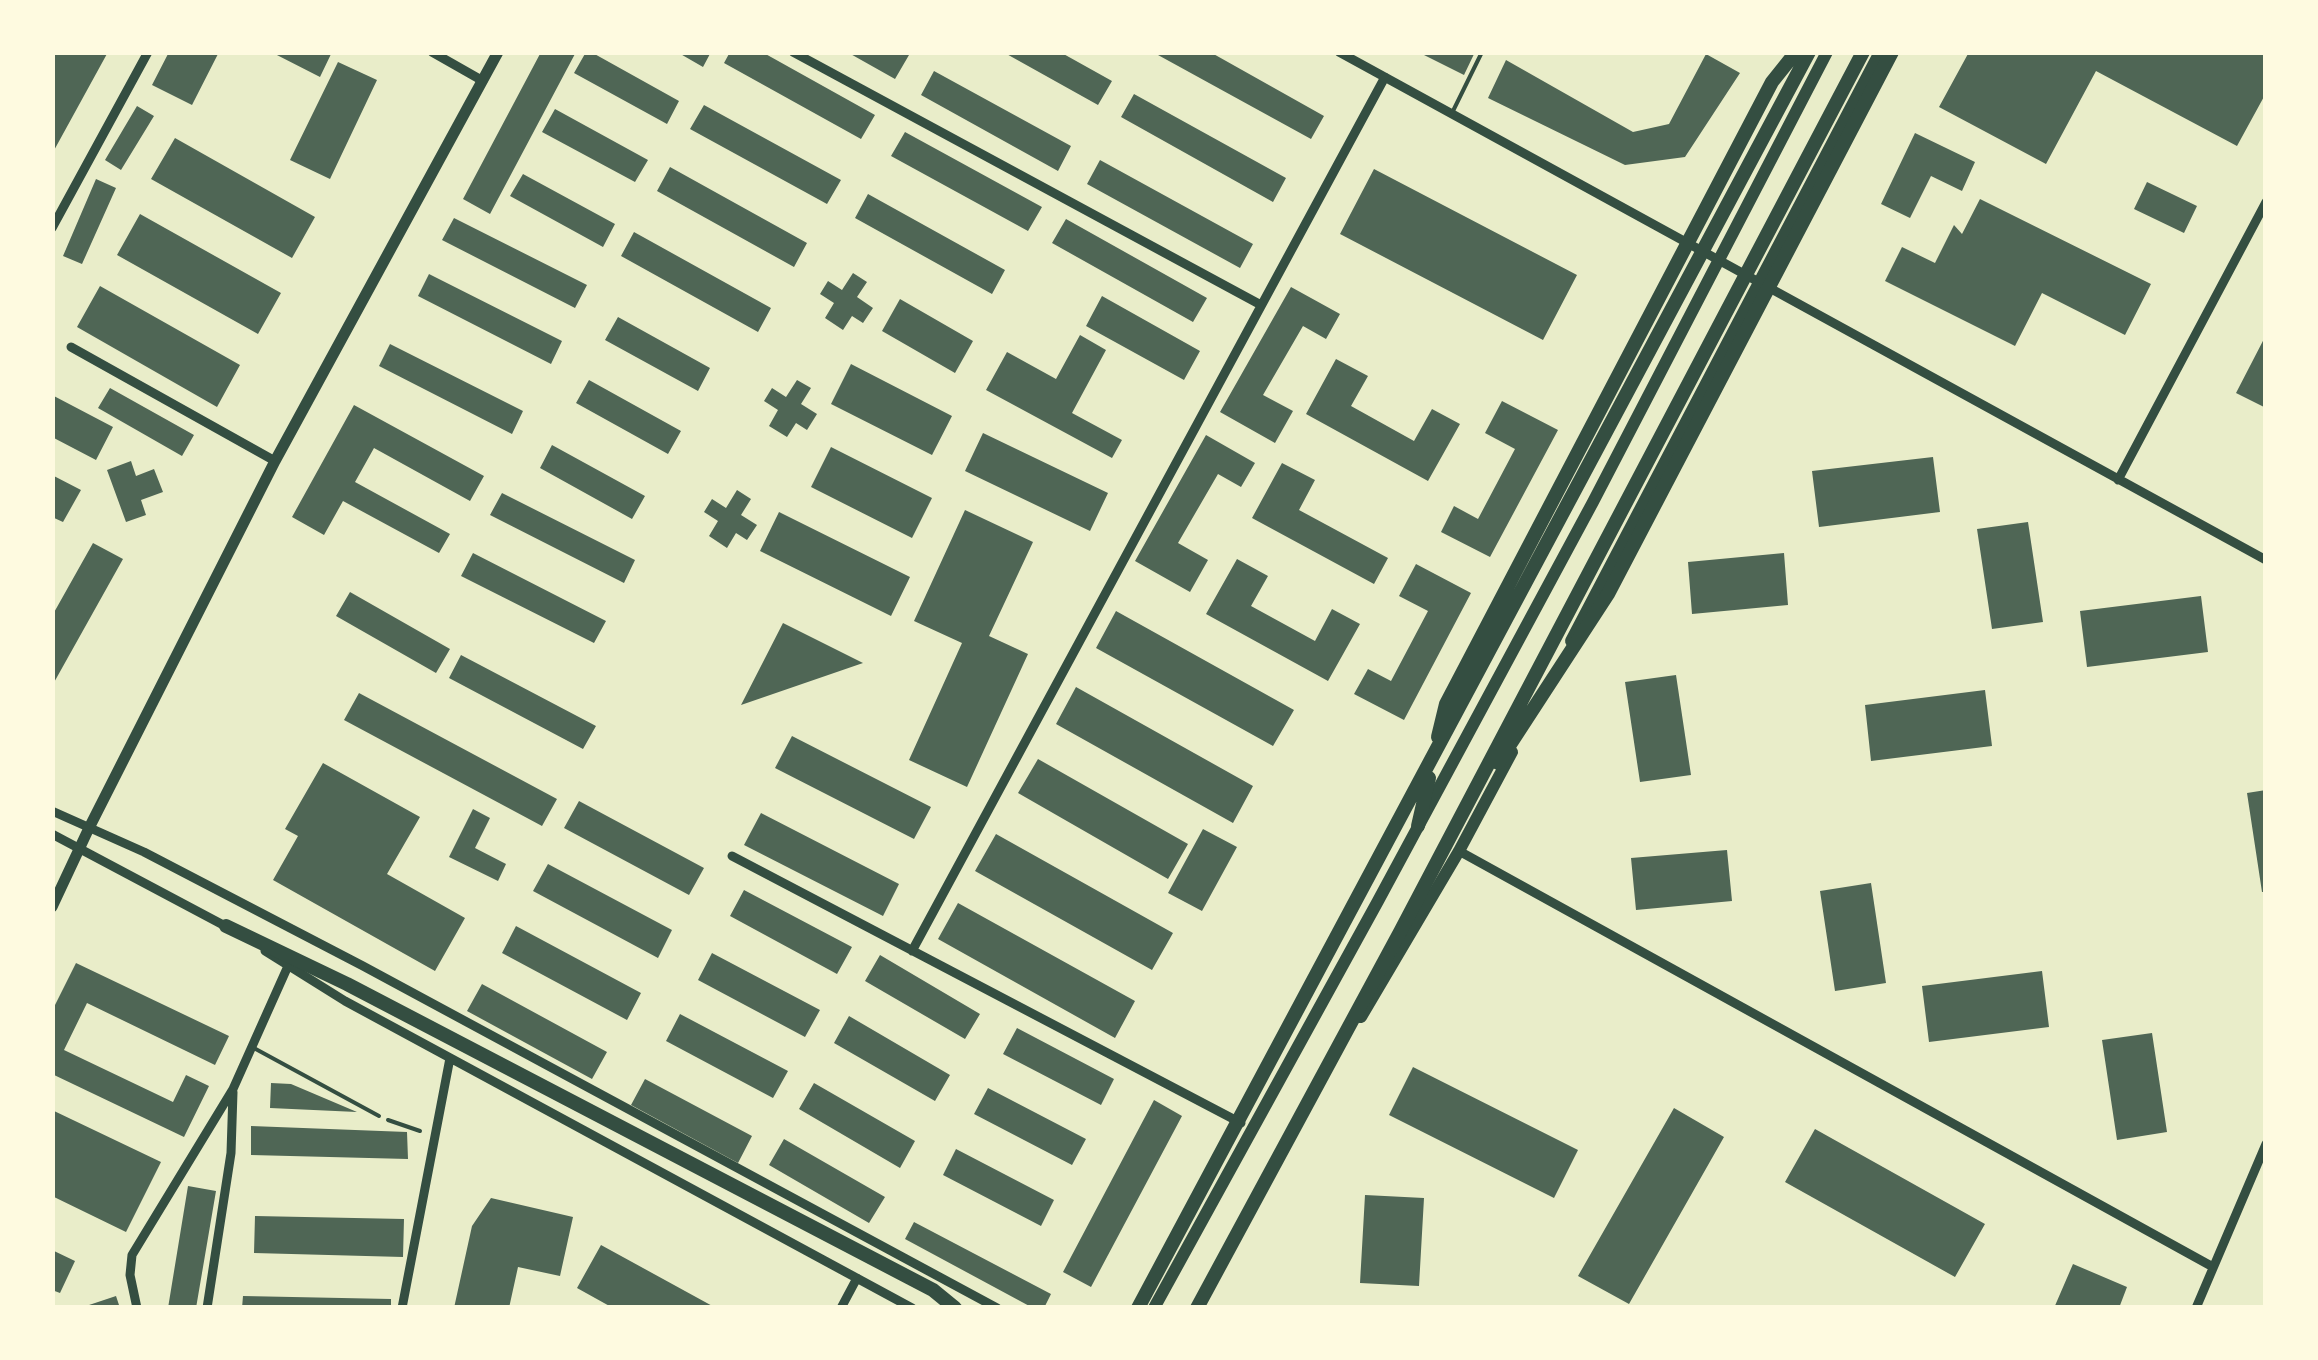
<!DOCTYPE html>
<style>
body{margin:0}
#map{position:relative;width:2318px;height:1360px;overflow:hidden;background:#e9edc9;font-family:Mulish,sans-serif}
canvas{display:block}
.frame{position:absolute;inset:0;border:55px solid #fefae0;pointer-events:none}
</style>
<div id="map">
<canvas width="2318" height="1360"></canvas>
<div class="frame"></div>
</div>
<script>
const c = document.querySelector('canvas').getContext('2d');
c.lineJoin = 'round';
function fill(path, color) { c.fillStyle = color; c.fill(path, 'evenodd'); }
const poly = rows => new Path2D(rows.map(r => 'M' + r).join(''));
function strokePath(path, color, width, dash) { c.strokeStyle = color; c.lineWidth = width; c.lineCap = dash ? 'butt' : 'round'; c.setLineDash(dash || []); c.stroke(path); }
const building = poly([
 [56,52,108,52,52,154,52,59],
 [169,52,219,52,192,105,152,85],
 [271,52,332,52,320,77],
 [541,52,576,52,490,214,463,199],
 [586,52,591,52,679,101,667,124,574,73],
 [677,52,711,52,703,67],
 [730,52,762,52,875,115,861,139,724,63],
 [847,52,905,52,909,55,895,79],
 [1003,52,1060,52,1112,81,1098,105],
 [1160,52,1210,52,1324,116,1311,139,1158,55],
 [1418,52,1475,52,1464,75],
 [1969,52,2266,52,2266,93,2237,146,2096,71,2046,164,1939,107],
 [1706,54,1740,73,1685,157,1625,165,1488,98,1506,60,1633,132,1669,124],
 [338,62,377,80,330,179,290,160],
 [934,71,1071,146,1058,171,921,95],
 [1134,94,1286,178,1273,202,1121,117],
 [704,105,841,180,827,204,690,129],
 [137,106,154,116,121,170,105,160],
 [555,109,648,160,635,182,542,132],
 [905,132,1042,207,1028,231,891,156],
 [1915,133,1975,162,1962,191,1931,176,1910,218,1881,204],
 [175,138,315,217,292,258,151,179],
 [1100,160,1253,244,1240,268,1087,184],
 [670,167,807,243,794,267,657,191],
 [1374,169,1577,275,1543,340,1340,234],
 [523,174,615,224,603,247,510,196],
 [96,179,116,188,82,264,63,256],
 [2147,182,2197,206,2184,233,2134,209],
 [868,194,1005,270,992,294,855,218],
 [1980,199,2151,284,2125,335,2042,293,2015,346,1885,281,1902,247,1935,263,1954,225,1962,234],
 [140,214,281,293,258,334,117,255],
 [454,218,587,285,575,308,442,240],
 [1066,219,1207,298,1193,322,1052,243],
 [634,232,771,308,758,332,621,256],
 [853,273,867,282,857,297,873,308,863,323,852,316,843,330,825,318,834,303,820,294,828,281,842,290],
 [429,274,562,341,551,364,418,296],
 [100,286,240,365,217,407,77,327],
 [1291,287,1340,314,1326,339,1303,326,1263,395,1293,411,1275,443,1220,412],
 [1102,296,1200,351,1184,380,1086,326],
 [900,299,973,341,955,373,882,331],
 [618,317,710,368,698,391,605,340],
 [1080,335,1106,350,1072,413,1122,440,1112,458,986,390,1007,352,1056,379],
 [2266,335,2266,408,2236,393],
 [390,344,523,411,512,434,379,366],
 [1336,359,1368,376,1351,406,1414,441,1432,409,1460,424,1428,481,1306,414],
 [851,364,952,416,932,455,831,404],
 [589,380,681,431,668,454,576,403],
 [797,380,811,388,801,404,817,414,807,430,796,423,787,437,769,426,778,410,764,401,772,388,786,397],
 [110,388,194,435,182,456,98,408],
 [52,395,113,427,96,460,52,437],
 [1502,401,1558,430,1490,557,1441,532,1454,506,1478,519,1515,449,1485,433],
 [354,405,484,476,470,501,374,448,355,482,450,534,439,553,343,501,324,535,292,517],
 [983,433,1108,493,1090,531,965,471],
 [1206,435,1255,463,1241,487,1218,474,1178,543,1208,560,1190,592,1135,561],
 [552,445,645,496,632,519,540,468],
 [831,447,932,498,912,538,811,487],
 [1933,457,1940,512,1819,527,1812,471],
 [131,461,136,476,154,469,163,492,141,500,146,515,126,522,107,470],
 [1282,463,1315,480,1299,510,1388,558,1374,584,1252,518],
 [52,475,81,490,63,522,52,517],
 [737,490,751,499,741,515,757,525,747,540,736,533,727,548,709,536,718,521,704,512,712,499,726,508],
 [502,493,635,560,624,583,490,515],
 [965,510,1033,542,989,636,1028,654,967,787,909,760,962,643,914,621],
 [779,512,910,577,891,616,760,551],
 [2028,522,2043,622,1992,629,1977,529],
 [93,543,123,559,52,686,52,616],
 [473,553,606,621,594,643,461,576],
 [1784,553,1788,605,1692,614,1688,562],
 [1237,559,1268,576,1251,606,1315,641,1332,609,1360,624,1328,681,1206,614],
 [1416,564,1471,593,1404,720,1354,694,1368,669,1391,681,1428,611,1399,596],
 [350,592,450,649,436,673,336,616],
 [2201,596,2208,652,2087,667,2080,611],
 [1116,611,1294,710,1273,746,1096,648],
 [783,623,863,663,741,705],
 [461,655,596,726,583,749,449,678],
 [1676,675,1691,775,1640,782,1625,682],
 [1076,687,1253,786,1233,823,1056,724],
 [1985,690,1992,746,1871,761,1865,705],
 [359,693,557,799,542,826,344,720],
 [792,736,931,807,914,839,775,768],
 [1038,759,1188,844,1168,879,1018,793],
 [323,763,420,817,387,874,465,918,435,971,273,880,298,836,285,829],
 [2266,790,2266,892,2262,892,2247,793],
 [579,801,704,868,689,895,564,828],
 [473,809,490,818,475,848,506,864,498,881,449,857],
 [761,813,899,884,883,916,744,845],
 [1203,829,1237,847,1202,911,1168,893],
 [996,834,1173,933,1152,970,975,871],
 [1727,850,1732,901,1636,910,1631,858],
 [548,864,672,930,658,958,533,891],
 [1871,883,1886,983,1835,991,1820,891],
 [744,890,852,947,837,974,730,916],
 [958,903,1135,1001,1115,1038,938,939],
 [516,926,641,993,627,1020,502,953],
 [712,953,820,1010,805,1037,698,980],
 [880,955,980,1014,965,1039,865,981],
 [76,963,229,1036,215,1065,87,1003,64,1050,173,1102,186,1075,209,1086,184,1137,52,1074,52,1011],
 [2042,971,2049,1027,1929,1042,1922,986],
 [482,984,607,1052,592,1079,467,1011],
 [680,1014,788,1071,773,1098,666,1041],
 [849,1016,950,1075,935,1101,834,1043],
 [1017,1028,1114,1079,1101,1105,1003,1054],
 [2152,1033,2167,1132,2117,1140,2102,1040],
 [1413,1067,1578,1150,1554,1198,1389,1115],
 [645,1079,752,1136,738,1163,631,1105],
 [271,1083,291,1084,357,1112,270,1108],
 [814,1083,915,1141,900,1168,799,1109],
 [988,1088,1086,1139,1072,1165,974,1114],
 [1154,1100,1182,1116,1091,1287,1063,1272],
 [1674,1108,1724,1137,1629,1304,1578,1276],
 [52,1110,161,1162,126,1232,52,1196],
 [251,1126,407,1132,408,1159,251,1155],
 [1815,1129,1985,1224,1955,1277,1785,1182],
 [784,1139,885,1197,869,1223,769,1165],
 [956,1149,1054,1200,1041,1226,943,1175],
 [188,1186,216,1191,196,1308,168,1308],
 [1365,1195,1424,1198,1419,1286,1360,1283],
 [491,1198,573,1217,560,1276,518,1267,509,1308,454,1308,472,1226],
 [255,1216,404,1219,403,1257,254,1253],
 [914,1222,1051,1294,1044,1308,1033,1308,905,1239],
 [601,1245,716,1308,613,1308,577,1288],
 [52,1250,75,1261,60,1293,52,1290],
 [2073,1264,2127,1287,2119,1308,2054,1308],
 [116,1296,120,1308,83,1308,83,1307],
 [243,1296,391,1299,391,1308,242,1308]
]);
const path = poly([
 [388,1120,420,1131]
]);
const service = poly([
 [1452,113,1482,52],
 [252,1047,379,1116]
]);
const minor = poly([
 [432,52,483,81],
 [793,52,1261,305],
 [1339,52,2266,560],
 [52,228,148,52],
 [71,347,275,461],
 [2118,480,2266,202],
 [52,811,144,852,363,966,997,1308],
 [52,834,227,927],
 [1459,851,2213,1267],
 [732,856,1241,1123],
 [265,951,345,1001,912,1308],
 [912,951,1385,77],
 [137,1308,130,1275,132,1255,233,1089,288,966],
 [207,1308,231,1153,233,1092],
 [402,1308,450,1058],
 [841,1308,857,1278],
 [2196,1308,2266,1144]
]);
const tertiary = poly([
 [52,907,89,828,275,461,498,52]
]);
const secondary = poly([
 [1571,641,1880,52],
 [1361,1017,1459,851,1512,752],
 [1154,1308,1378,901,1593,502,1827,52]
]);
const trunk = poly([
 [1438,737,1446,704,1772,82,1796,52],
 [1498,763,1608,594,1892,52],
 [1418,826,1429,778],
 [226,926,347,984,933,1290,955,1308],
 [1138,1308,1809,52],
 [1197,1308,1400,932,1863,52]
]);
fill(building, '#4f6655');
strokePath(path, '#344e41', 4);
strokePath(service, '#344e41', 4);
strokePath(minor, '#344e41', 9);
strokePath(tertiary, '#344e41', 11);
strokePath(secondary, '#344e41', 12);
strokePath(trunk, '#344e41', 14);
</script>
